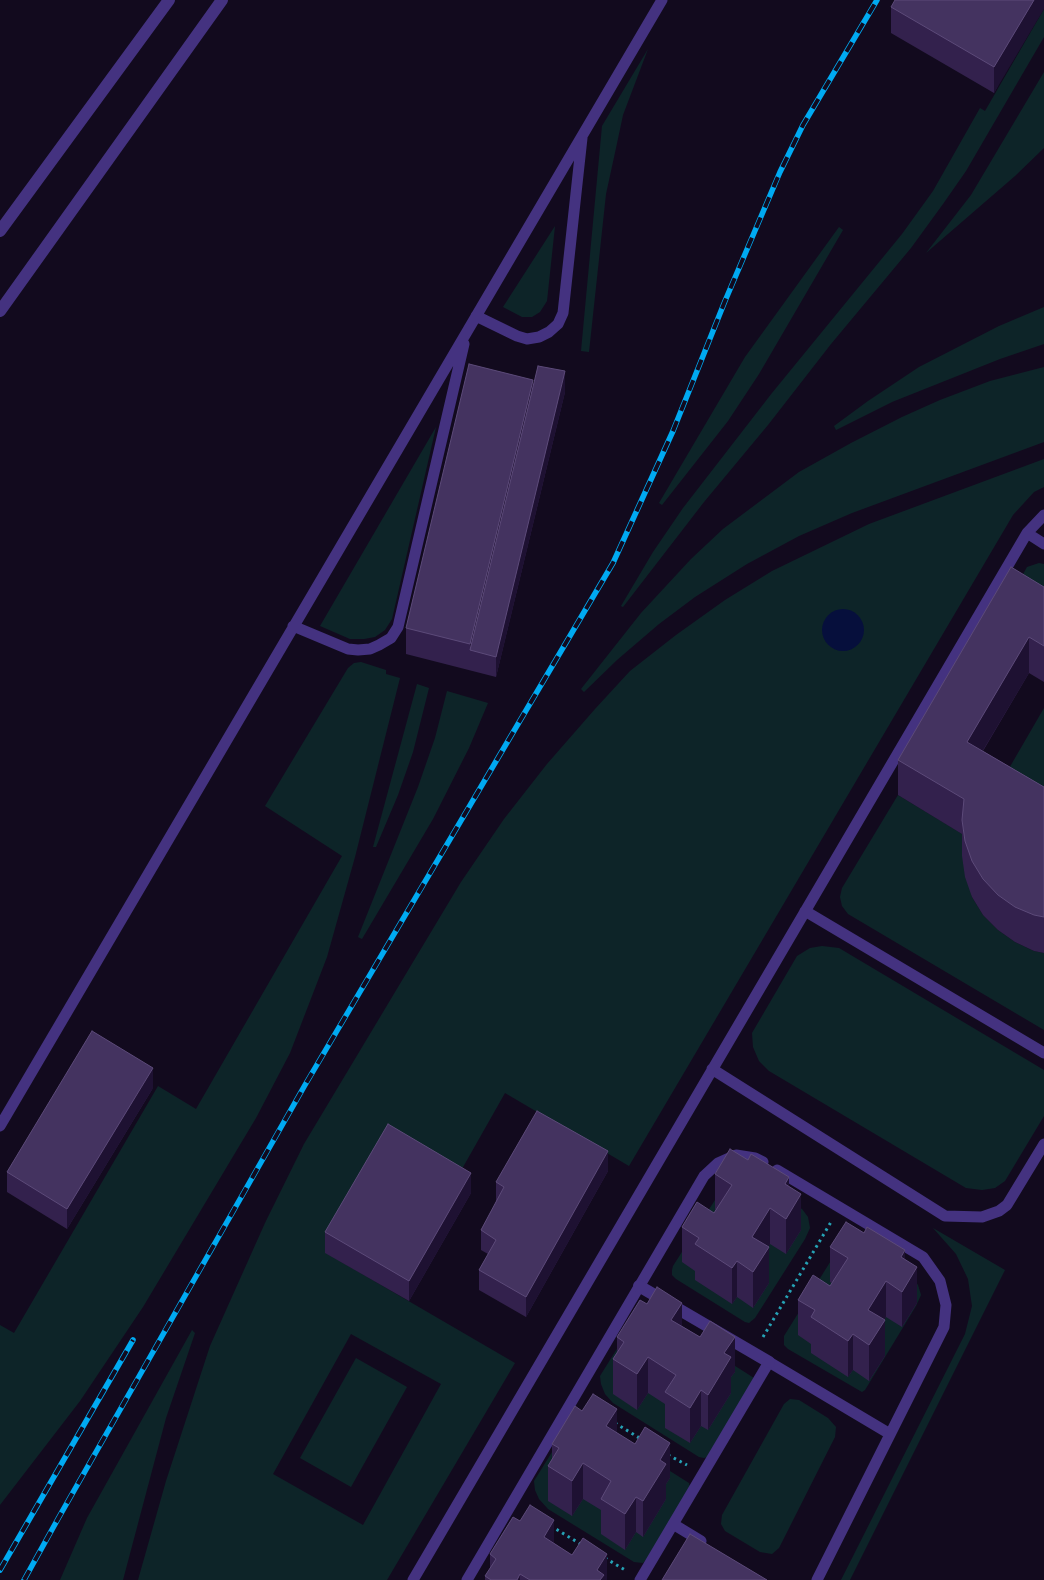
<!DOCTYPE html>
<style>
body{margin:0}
canvas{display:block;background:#120a1e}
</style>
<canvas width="1044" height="1580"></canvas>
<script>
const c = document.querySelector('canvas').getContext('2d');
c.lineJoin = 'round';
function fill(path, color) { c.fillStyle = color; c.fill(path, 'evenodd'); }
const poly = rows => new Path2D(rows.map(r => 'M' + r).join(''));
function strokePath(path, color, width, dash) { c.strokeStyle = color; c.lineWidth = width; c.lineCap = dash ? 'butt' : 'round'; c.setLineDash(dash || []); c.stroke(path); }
const green = poly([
 [1044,9,1044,37,966,171,943,204,911,248,831,344,768,425,704,502,623,607,621,606,653,552,683,508,772,393,902,234,933,191,980,108,985,111],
 [648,49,623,115,616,148,606,194,589,352,581,351,602,126],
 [1044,72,1044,148,1015,176,926,253,971,195],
 [555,226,547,301,540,312,532,317,522,317,503,307],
 [839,227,843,230,759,374,728,421,662,505,659,503,745,357],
 [1044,307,1044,344,1000,359,892,402,836,430,834,426,868,401,919,367,999,326],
 [1044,367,1044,442,852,513,799,536,747,564,695,597,659,624,617,660,584,692,581,689,641,613,691,559,723,529,799,472,851,443,902,417,940,400,990,381],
 [436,427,392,619,385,630,375,637,364,639,350,639,320,626],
 [1044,459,1044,487,1034,492,1013,515,629,1166,505,1093,454,1183,326,1253,515,1363,387,1580,138,1580,166,1481,210,1346,265,1223,304,1144,461,882,504,819,547,764,595,709,630,671,676,635,725,600,772,571,869,524],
 [351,1334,441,1384,363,1525,273,1474],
 [1039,563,1044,564,1044,601,1017,585,1027,567],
 [361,662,386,670,386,674,400,678,355,857,327,957,290,1053,256,1118,143,1307,80,1401,0,1505,0,1325,14,1333,158,1086,196,1109,342,856,265,806,348,668,354,663],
 [417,684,429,688,413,752,398,795,376,847,373,847],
 [447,691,488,703,469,748,433,819,362,939,358,937,418,787,435,738],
 [1044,708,1044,801,1004,777],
 [898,795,964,835,972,897,983,915,998,930,1015,942,1034,951,1044,953,1044,1030,848,914,842,906,840,897,842,888],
 [822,946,839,948,1044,1070,1044,1116,1005,1181,995,1188,982,1190,966,1188,769,1071,759,1061,753,1047,752,1033,797,956,810,948],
 [749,1176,802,1209,808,1217,810,1228,805,1239,755,1318,749,1323,745,1322,676,1279,672,1275,672,1270,673,1266,722,1189],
 [933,1228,1005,1270,850,1580,841,1580,965,1334,972,1306,968,1279,956,1254],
 [832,1259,912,1276,918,1285,921,1295,916,1306,865,1390,862,1392,788,1349,784,1345,784,1336],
 [663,1320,754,1378,708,1457,704,1458,699,1457,613,1403,605,1394,601,1384,600,1376,633,1323],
 [192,1330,195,1333,166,1418,123,1580,60,1580,87,1518],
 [356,1358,407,1387,351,1487,300,1458],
 [790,1399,799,1400,828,1418,836,1427,835,1437,779,1548,772,1554,760,1552,725,1531,721,1524,722,1515,784,1404],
 [597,1425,689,1483,690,1487,647,1559,643,1563,634,1562,548,1509,539,1499,535,1490,534,1481,567,1428]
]);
const water = poly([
 '822 630a21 21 0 1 1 42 0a21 21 0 1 1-42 0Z'
]);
const path = poly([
 [763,1337,831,1222],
 [615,1423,641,1439],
 [668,1455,687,1465],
 [551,1526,582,1545],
 [605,1558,625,1570]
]);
const service = poly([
 [476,316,517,336,527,339,539,337,549,332,558,324,563,313,582,138],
 [1027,533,1044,544],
 [293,626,348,649,358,650,370,649,379,645,391,638,398,627,464,344],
 [805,911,1044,1053],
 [712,1069,945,1216,982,1217,999,1211,1007,1205,1044,1144],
 [0,1126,662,0],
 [777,1170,923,1257,940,1281,946,1305,944,1327,817,1580],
 [673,1524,701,1541],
 [413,1580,1027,533,1044,515],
 [467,1580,704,1176,718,1163,736,1155,755,1158,763,1162],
 [640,1580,769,1362,890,1434]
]);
const minor = poly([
 [639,1286,769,1362]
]);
const tertiary = poly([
 [0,231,169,0],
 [0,311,222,0]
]);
const rail = poly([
 [0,1570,133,1340],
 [24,1580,59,1517,305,1085,613,563,673,431,725,301,780,172,803,125,877,0]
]);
const wall = poly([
 [1044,0,994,93,891,33,891,7],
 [533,384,565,392,496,677,406,654,406,628],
 [1044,587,1044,682,1029,673,983,751,1044,787,1044,953,1034,951,1015,942,998,930,983,915,972,897,965,877,962,856,962,834,898,795,898,760],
 [153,1088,67,1229,7,1192,7,1172],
 [608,1171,526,1317,479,1290,479,1270,488,1254,481,1250,481,1230,496,1202,496,1182],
 [715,1174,789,1187,801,1230,786,1254,770,1244,768,1247,769,1283,753,1308,737,1297,732,1304,695,1280,695,1271,682,1262,682,1227,714,1213,716,1210,715,1209],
 [471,1193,409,1301,325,1253,325,1232],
 [830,1247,905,1260,917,1303,902,1327,886,1317,884,1320,885,1356,869,1381,853,1370,848,1377,811,1353,811,1344,798,1335,798,1300,830,1286,832,1283,830,1282],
 [682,1326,700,1337,735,1372,731,1377,731,1393,708,1430,701,1426,690,1443,665,1428,665,1404,648,1393,637,1410,613,1394,613,1359,617,1352,617,1337],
 [617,1433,670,1478,666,1484,666,1499,643,1537,636,1532,625,1550,601,1534,601,1510,583,1499,572,1516,548,1501,548,1466,552,1459,552,1444],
 [554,1543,607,1580,485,1580,485,1576,490,1569,490,1554]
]);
const shadedWall = poly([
 [1034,0,1044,0,1044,9,994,93,994,67],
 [565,371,565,392,496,677,496,657],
 [533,380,533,406,470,650,470,670,470,644],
 [1029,637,1029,673,967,777,967,742],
 [153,1068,153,1088,67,1229,67,1209],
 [608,1151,608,1171,526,1317,526,1297],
 [471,1173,471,1193,409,1301,409,1281],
 [789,1177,789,1213,785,1184],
 [801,1194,801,1230,786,1254,786,1219],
 [770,1208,770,1244,752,1272,752,1237],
 [769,1247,769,1283,753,1308,753,1272],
 [905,1250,905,1286,901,1257],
 [737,1261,737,1297,732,1304,732,1268],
 [917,1267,917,1303,902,1327,902,1292],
 [886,1281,886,1317,868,1345,868,1310],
 [682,1303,682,1338,671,1320],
 [885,1320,885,1356,869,1381,869,1345],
 [853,1334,853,1370,848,1377,848,1341],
 [735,1337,735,1372,731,1377,731,1393,708,1430,708,1395,724,1353],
 [648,1357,648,1393,637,1410,637,1374],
 [701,1390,701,1426,690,1443,690,1408],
 [617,1409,617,1445,606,1426],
 [670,1443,670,1478,666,1484,666,1499,643,1537,643,1501,660,1460],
 [583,1463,583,1499,572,1516,572,1481],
 [636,1497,636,1532,625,1550,625,1514],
 [554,1520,554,1556,544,1537],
 [607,1554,607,1580,597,1580,597,1570],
 [520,1574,520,1580,517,1580]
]);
const building = poly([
 [895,0,1034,0,994,67,891,7,895,0],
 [469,364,533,380,470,644,406,628,469,364],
 [538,366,565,371,496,657,470,650,538,366],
 [1011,567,1044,587,1044,646,1029,637,967,742,1044,787,1044,917,1034,915,1015,907,998,895,983,879,972,861,965,841,962,820,964,799,898,760,1011,567],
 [92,1031,153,1068,67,1209,7,1172,92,1031],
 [537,1111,608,1151,526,1297,479,1270,496,1240,481,1230,504,1187,496,1182,537,1111],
 [388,1124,471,1173,409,1281,325,1232,388,1124],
 [730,1149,748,1160,751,1154,789,1177,785,1184,801,1194,786,1219,770,1208,752,1237,769,1247,753,1272,737,1261,732,1268,695,1244,699,1238,682,1227,697,1202,714,1213,732,1185,715,1174,730,1149],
 [846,1222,864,1233,867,1227,905,1250,901,1257,917,1267,902,1292,886,1281,868,1310,885,1320,869,1345,853,1334,848,1341,811,1317,815,1310,798,1300,813,1275,830,1286,848,1258,830,1247,846,1222],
 [657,1287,682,1303,671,1320,700,1337,710,1321,735,1337,724,1353,731,1357,708,1395,701,1390,690,1408,665,1392,676,1375,648,1357,637,1374,613,1359,624,1342,617,1337,640,1300,647,1304,657,1287],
 [593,1394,617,1409,606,1426,635,1444,645,1427,670,1443,660,1460,666,1464,643,1501,636,1497,625,1514,601,1499,611,1481,583,1463,572,1481,548,1466,559,1448,552,1444,575,1406,582,1411,593,1394],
 [530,1505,554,1520,544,1537,572,1555,583,1538,607,1554,597,1570,604,1575,600,1580,530,1580,520,1574,517,1580,491,1580,485,1576,496,1559,490,1554,513,1517,520,1521,530,1505],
 [690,1534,767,1580,662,1580,690,1534]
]);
fill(green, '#0d2428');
fill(water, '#060f3c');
strokePath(path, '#25a2b5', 3, [2.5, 4]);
strokePath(service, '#443280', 11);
strokePath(minor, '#443280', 12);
strokePath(tertiary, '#443280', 12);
strokePath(rail, '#00aaf2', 5.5);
strokePath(rail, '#120a1e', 4, [11]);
fill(wall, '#33214d');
fill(shadedWall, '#1e1132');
fill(building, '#443360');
strokePath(building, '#5c4a79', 1);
</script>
